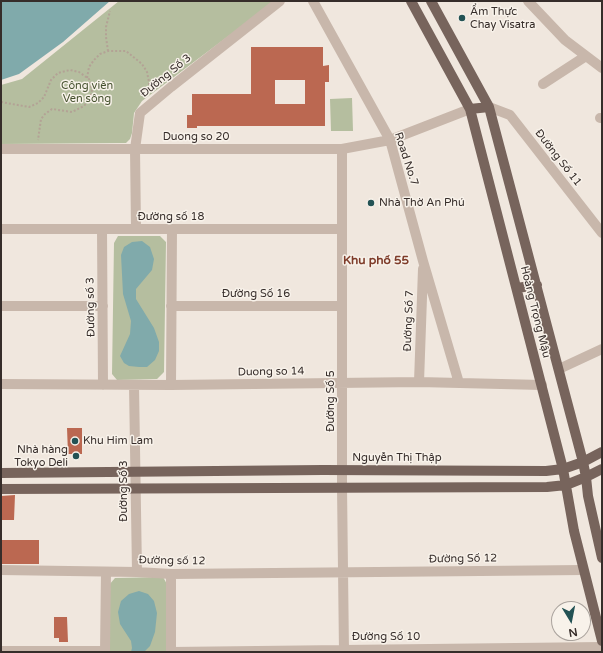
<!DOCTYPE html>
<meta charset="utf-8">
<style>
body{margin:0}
#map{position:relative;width:603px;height:653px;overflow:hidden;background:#f0e7de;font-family:"Varela Round",sans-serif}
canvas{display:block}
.frame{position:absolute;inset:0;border:2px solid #362d2a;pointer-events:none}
.north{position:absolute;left:551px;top:601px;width:40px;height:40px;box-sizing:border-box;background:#f8f2ea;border:1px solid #aaa39d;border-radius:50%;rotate:170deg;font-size:11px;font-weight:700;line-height:16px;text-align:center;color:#362d2a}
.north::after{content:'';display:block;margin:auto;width:14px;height:18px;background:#235254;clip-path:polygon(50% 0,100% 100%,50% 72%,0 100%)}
</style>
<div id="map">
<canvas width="603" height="653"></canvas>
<div class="frame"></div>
<div class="north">N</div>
</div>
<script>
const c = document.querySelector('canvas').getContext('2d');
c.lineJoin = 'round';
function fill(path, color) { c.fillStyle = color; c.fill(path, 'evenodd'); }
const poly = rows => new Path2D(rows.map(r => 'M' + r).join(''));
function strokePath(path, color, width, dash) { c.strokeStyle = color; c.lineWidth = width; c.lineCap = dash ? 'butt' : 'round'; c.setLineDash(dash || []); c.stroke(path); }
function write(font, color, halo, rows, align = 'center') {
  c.font = font + ' "Varela Round",sans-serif'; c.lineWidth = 3; c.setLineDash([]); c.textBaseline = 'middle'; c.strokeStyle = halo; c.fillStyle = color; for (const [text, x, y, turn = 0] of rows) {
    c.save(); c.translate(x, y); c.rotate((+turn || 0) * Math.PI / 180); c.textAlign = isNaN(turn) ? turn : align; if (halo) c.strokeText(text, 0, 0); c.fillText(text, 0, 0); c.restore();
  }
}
const green = poly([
 [119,1,275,1,142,101,134,113,132,133,130,139,126,143,1,144,1,85,22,79],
 [352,98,353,131,331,131,330,99],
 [118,236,160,236,166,242,164,372,157,379,117,380,112,374,114,243],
 [163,577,168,586,168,652,110,652,109,585,115,578]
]);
const water = poly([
 [1,1,110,1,63,42,19,74,1,80],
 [142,241,150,247,154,259,152,270,136,289,136,299,154,328,159,342,159,351,155,360,147,367,139,367,129,366,124,363,120,356,130,334,131,321,123,294,121,255,124,247,132,242],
 [139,591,148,594,154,601,157,613,155,632,150,646,144,652,131,652,132,648,131,641,120,624,118,612,121,601,129,594]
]);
const building = poly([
 [251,47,323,47,323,66,329,65,329,82,325,82,325,126,197,126,197,128,187,128,187,115,192,115,192,94,251,94],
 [275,80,305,80,305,104,275,104],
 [67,428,82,428,82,454,68,454],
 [15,495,14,520,1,520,1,496],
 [1,540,39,540,39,564,1,564],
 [54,617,67,617,68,642,59,642,59,638,54,638]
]);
const path = poly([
 [108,51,106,37,106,27,110,11],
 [87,78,89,67,94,60,100,54,108,51,126,51,142,64,147,72,149,82,149,92],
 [1,102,29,107,38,103,44,97,51,80,58,73,70,70,79,72,89,79,92,90,90,98,84,106,72,112,52,109,45,114,41,119,38,140]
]);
const minor = poly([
 [313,1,390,140,423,261,459,383],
 [528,1,565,40,602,68],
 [543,84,586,56],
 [489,107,510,115,602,233],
 [600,118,602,118],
 [1,149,342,149,390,140,470,109],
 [342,149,342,487,344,652],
 [1,229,342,229],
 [102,229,103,385],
 [136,229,135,149,140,113,171,87,280,1],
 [1,306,103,306],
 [171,306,342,306],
 [559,369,602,349],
 [419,382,423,269],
 [1,384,171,385,419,382,542,385],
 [134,385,137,572],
 [171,385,172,229],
 [1,570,137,572,171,574,583,570],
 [171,574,171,652,602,647],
 [1,651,105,651],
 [105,652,106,572]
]);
const major = poly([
 [411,1,470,109,563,469,574,531,602,641],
 [431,1,489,107,583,462,586,477,588,496,602,558],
 [470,109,489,107],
 [517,288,537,285],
 [1,473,323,470,546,471,563,469,583,462,602,452],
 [1,489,547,487,566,485,586,477,602,469]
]);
const markers = [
 [462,18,4,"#235254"],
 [371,203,4,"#235254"],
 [75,441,4,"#235254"],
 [76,456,4,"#235254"]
];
const poiNames = [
 ["Ẩm Thực",470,12],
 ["Chay Visatra",470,25],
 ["Nhà Thờ An Phú",379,203],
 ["Khu Him Lam",83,441],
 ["Nhà hàng",68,450,"right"],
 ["Tokyo Deli",68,463,"right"]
];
const streetNames = [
 ["Đường Số 3",166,76,-39],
 ["Duong so 20",196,137],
 ["Đường Số 11",558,158,52],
 ["Road No.7",406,159,72],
 ["Đường số 18",171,217],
 ["Đường Số 16",256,294],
 ["Đường số 3",91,307,-91],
 ["Hoàng Trọng Mậu",535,312,76],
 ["Đường Số 7",409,321,-88],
 ["Duong so 14",271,372,-1],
 ["Đường Số 5",331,401,-90],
 ["Nguyễn Thị Thập",397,458],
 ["Đường Số 3",124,491,-90],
 ["Đường Số 12",463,559,-1],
 ["Đường số 12",172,561,1],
 ["Đường Số 10",386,637]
];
const parkNames = [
 ["Công viên",87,86],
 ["Ven sông",87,99]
];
const neighbourhoodNames = [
 ["Khu phố 55",376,261]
];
fill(green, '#b5be9f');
fill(water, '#80aaab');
fill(building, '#bb6851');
strokePath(path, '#b3a295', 2, [2, 2]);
strokePath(minor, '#c8b7ab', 10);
strokePath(major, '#77645c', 10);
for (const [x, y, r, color] of markers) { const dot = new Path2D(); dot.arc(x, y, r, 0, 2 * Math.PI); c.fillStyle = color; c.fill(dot); strokePath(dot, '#f8f2ea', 1.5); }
write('11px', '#362d2a', '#f8f2ea', poiNames, 'left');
write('11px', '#362d2a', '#f8f2ea', streetNames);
write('11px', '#46522f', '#f8f2ea', parkNames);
write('bold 12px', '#7e3c2a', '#f8f2ea', neighbourhoodNames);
</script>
